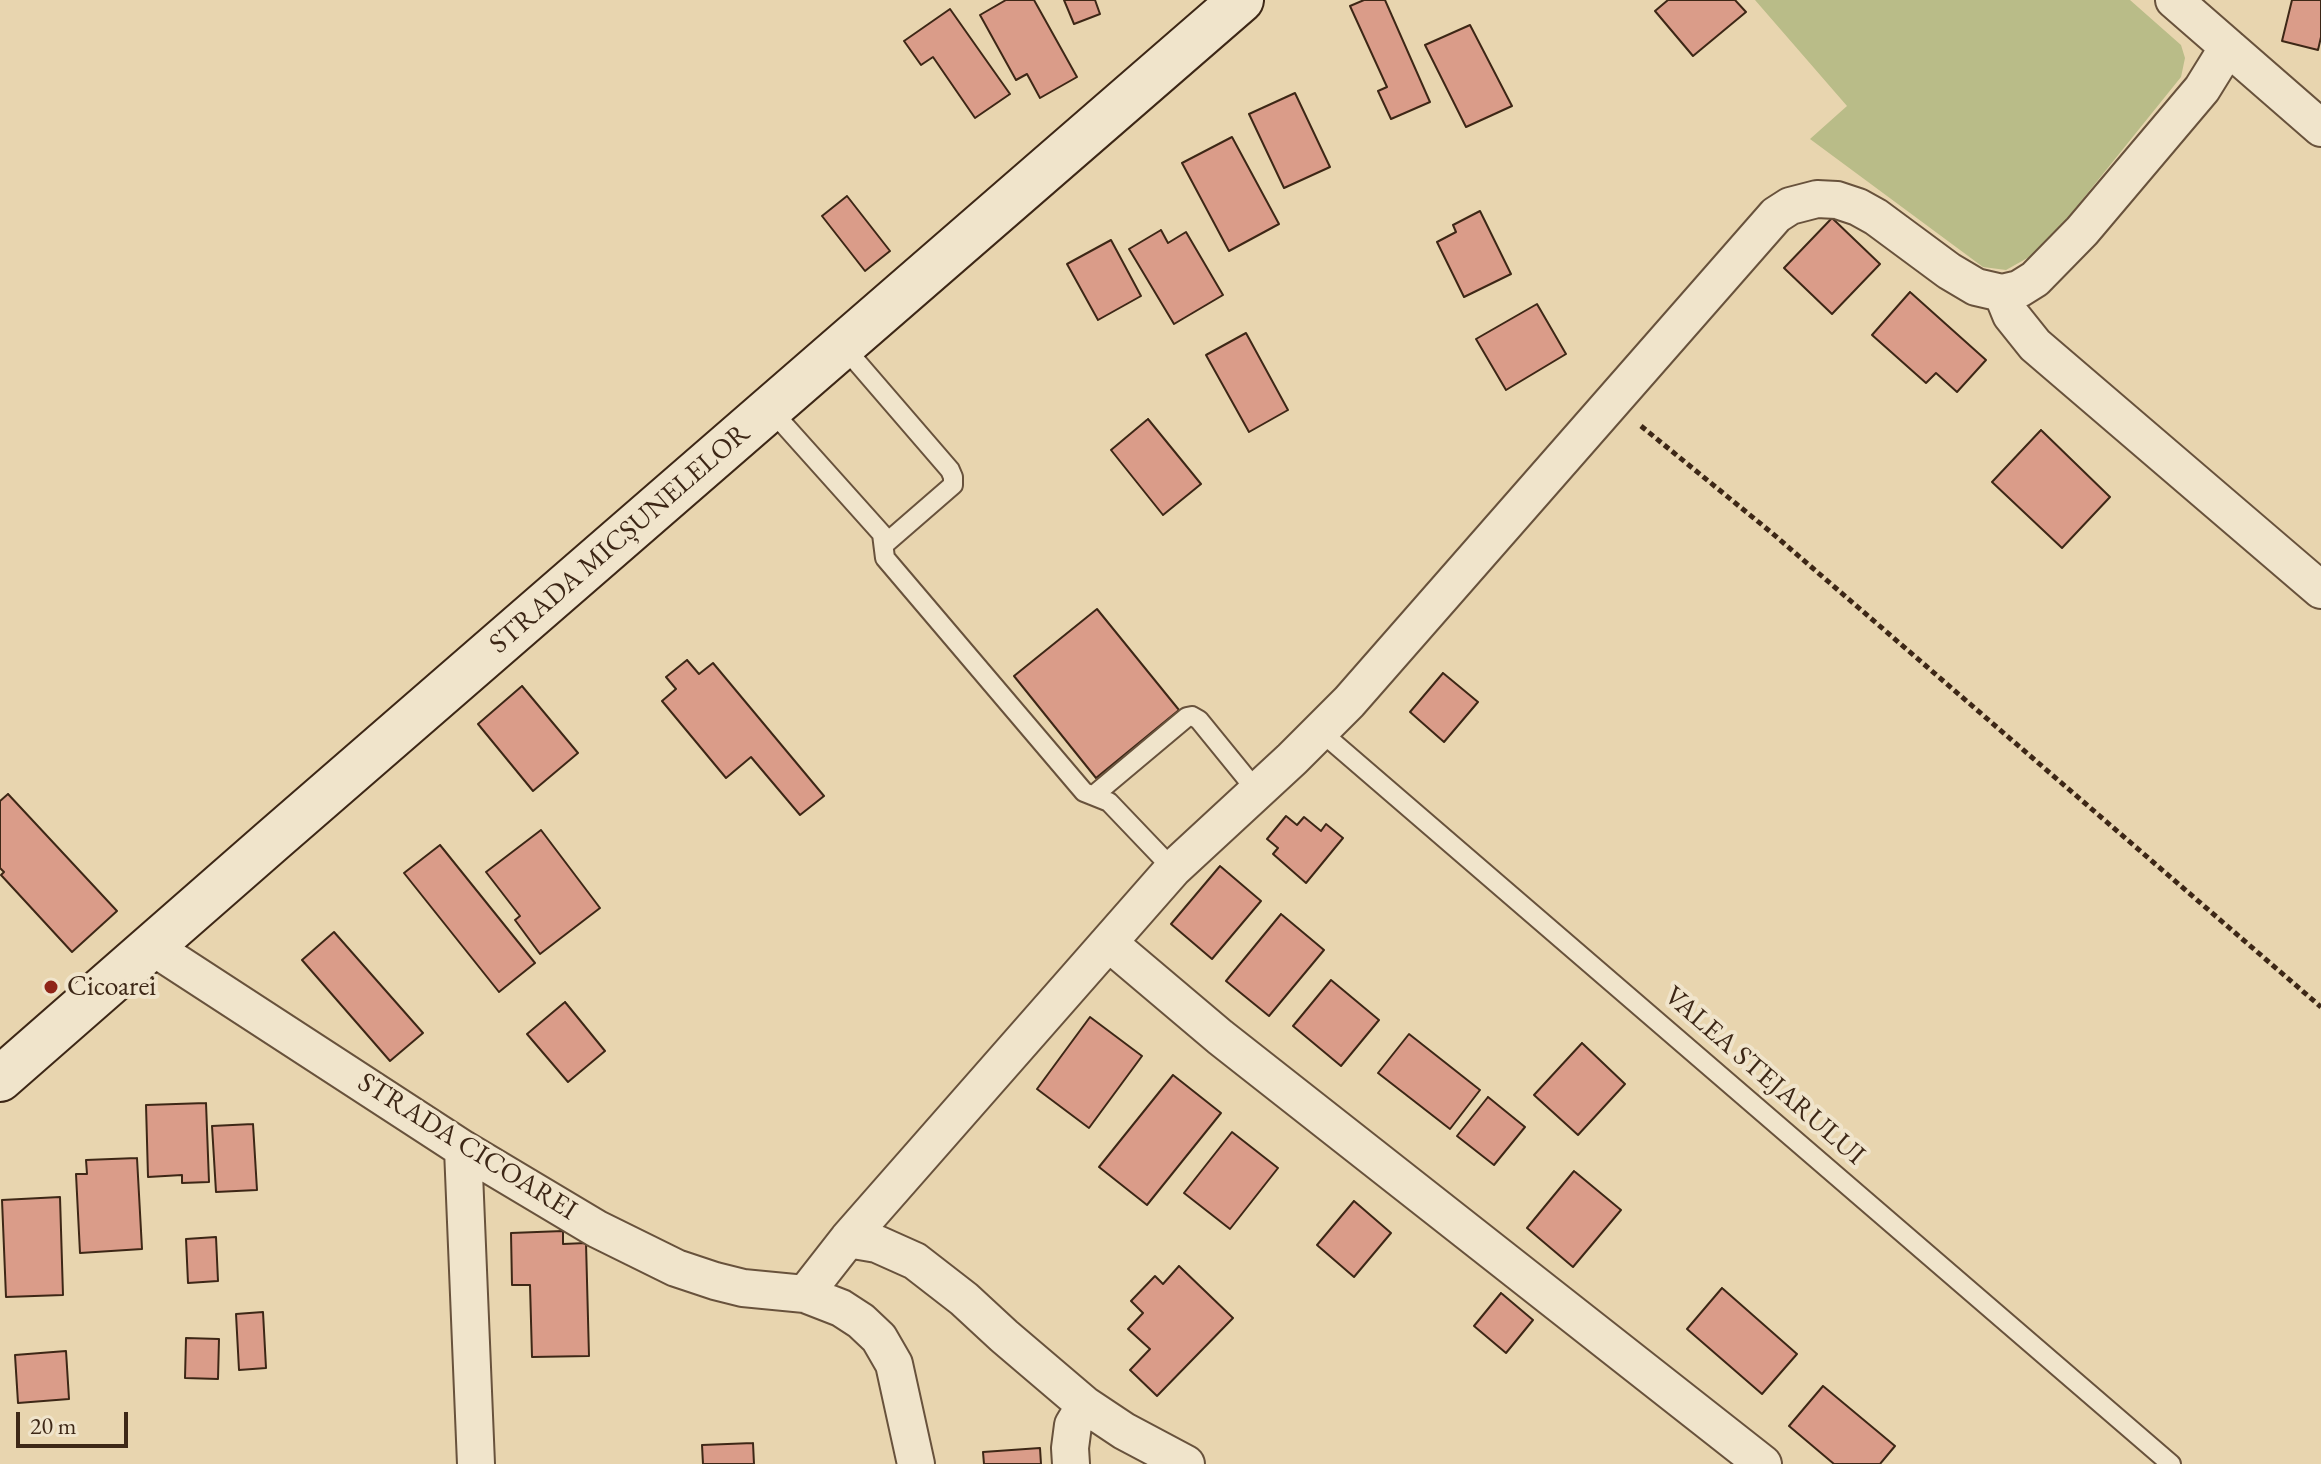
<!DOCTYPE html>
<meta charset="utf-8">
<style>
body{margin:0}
#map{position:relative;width:2321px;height:1464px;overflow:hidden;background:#e8d5af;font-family:"EB Garamond",serif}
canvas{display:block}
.scale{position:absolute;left:16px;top:1412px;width:112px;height:36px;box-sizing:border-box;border:4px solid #3d2716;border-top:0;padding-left:10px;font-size:24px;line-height:28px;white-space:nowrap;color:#3d2716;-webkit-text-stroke:6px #f0e4cb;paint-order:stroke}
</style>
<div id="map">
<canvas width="2321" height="1464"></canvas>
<div class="scale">20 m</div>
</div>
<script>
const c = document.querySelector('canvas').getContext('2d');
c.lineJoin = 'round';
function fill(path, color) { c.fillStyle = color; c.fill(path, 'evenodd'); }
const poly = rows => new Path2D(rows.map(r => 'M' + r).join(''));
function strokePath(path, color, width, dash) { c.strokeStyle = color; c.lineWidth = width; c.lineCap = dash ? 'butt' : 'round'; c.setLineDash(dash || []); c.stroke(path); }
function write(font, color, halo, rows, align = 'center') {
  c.font = font + ' "EB Garamond",serif'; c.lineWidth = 8; c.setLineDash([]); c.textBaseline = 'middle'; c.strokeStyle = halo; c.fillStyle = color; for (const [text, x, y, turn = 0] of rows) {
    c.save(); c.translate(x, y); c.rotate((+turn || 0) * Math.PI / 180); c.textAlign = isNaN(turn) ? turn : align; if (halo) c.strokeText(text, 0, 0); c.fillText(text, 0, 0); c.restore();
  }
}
const green = poly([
 [1755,0,2130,0,2181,45,2185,58,2181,77,2057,231,2031,256,2006,270,1983,267,1810,139,1847,106]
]);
const building = poly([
 [1006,0,1034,0,1077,77,1040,98,1027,74,1016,80,980,15,1006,0],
 [1064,0,1095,0,1100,14,1074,24,1064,0],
 [1364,0,1385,0,1430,102,1391,119,1378,91,1387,87,1350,6,1364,0],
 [1668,0,1735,0,1746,12,1693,56,1655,11,1668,0],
 [2292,0,2321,0,2321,37,2318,50,2282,41,2292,0],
 [950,9,1010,94,975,118,933,57,921,65,904,41,950,9],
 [1470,25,1512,106,1466,127,1425,45,1470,25],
 [1295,93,1330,167,1284,188,1249,114,1295,93],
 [1232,137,1279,224,1229,251,1182,163,1232,137],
 [847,196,890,251,865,271,822,216,847,196],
 [1480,211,1511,274,1464,297,1437,242,1456,232,1453,225,1480,211],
 [1832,218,1880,264,1832,314,1784,268,1832,218],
 [1161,230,1168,243,1186,232,1223,295,1174,324,1129,249,1161,230],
 [1111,240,1141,296,1098,320,1067,264,1111,240],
 [1910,292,1986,360,1957,392,1936,373,1926,383,1872,335,1910,292],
 [1537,304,1566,354,1506,390,1476,339,1537,304],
 [1246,333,1288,410,1249,432,1206,355,1246,333],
 [1148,419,1201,484,1163,515,1111,450,1148,419],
 [2041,430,2110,497,2062,548,1992,482,2041,430],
 [1097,609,1179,710,1096,778,1014,676,1097,609],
 [687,660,699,674,713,663,824,796,800,815,751,757,726,778,662,701,676,689,666,677,687,660],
 [1443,673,1478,702,1444,742,1410,712,1443,673],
 [522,686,578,753,533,791,478,724,522,686],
 [8,794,117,911,72,952,1,875,4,872,0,868,0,801,8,794],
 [1286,816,1297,825,1304,817,1321,831,1326,824,1343,838,1306,883,1273,854,1278,848,1267,839,1286,816],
 [541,830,600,908,540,954,515,920,520,916,486,872,541,830],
 [440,845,535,963,499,992,404,873,440,845],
 [1220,866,1261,901,1212,959,1171,924,1220,866],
 [1281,914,1324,950,1269,1016,1226,981,1281,914],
 [334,932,423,1033,390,1061,302,960,334,932],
 [1331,980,1379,1020,1341,1066,1293,1026,1331,980],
 [565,1002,605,1051,568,1082,527,1034,565,1002],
 [1090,1017,1142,1056,1089,1128,1037,1089,1090,1017],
 [1409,1034,1480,1090,1450,1129,1378,1073,1409,1034],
 [1582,1043,1625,1084,1578,1135,1534,1095,1582,1043],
 [1173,1075,1221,1113,1147,1205,1099,1167,1173,1075],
 [1488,1097,1525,1127,1494,1165,1457,1136,1488,1097],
 [206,1103,209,1182,182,1183,182,1175,148,1177,146,1105,206,1103],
 [253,1124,257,1190,216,1192,212,1126,253,1124],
 [1232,1132,1278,1168,1230,1229,1184,1193,1232,1132],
 [137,1158,142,1249,80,1253,76,1174,87,1174,86,1160,137,1158],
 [1574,1171,1621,1210,1573,1267,1527,1228,1574,1171],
 [60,1197,63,1295,6,1297,2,1200,60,1197],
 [1354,1201,1391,1233,1354,1277,1317,1245,1354,1201],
 [563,1231,563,1244,586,1243,589,1356,532,1357,530,1285,512,1285,511,1233,563,1231],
 [216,1237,218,1281,188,1283,186,1239,216,1237],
 [1179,1266,1233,1318,1157,1396,1130,1370,1150,1349,1128,1329,1143,1313,1131,1301,1155,1276,1163,1284,1179,1266],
 [1722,1288,1797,1354,1762,1394,1687,1329,1722,1288],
 [1501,1293,1533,1320,1506,1353,1474,1326,1501,1293],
 [263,1312,266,1368,239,1370,236,1314,263,1312],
 [186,1338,219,1339,218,1379,185,1378,186,1338],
 [66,1351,69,1399,18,1403,15,1355,66,1351],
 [1823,1386,1895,1446,1880,1464,1834,1464,1789,1426,1823,1386],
 [753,1443,754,1464,703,1464,702,1445,753,1443],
 [1040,1448,1041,1464,984,1464,983,1452,1040,1448]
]);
const path = poly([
 [1641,426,1772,533,2321,1007]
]);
const lane = poly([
 [843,346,950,470,953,477,953,485,885,544],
 [770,409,882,534,885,558,1084,792,1109,802,1173,869],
 [1320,731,2171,1464],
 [1094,795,1187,717,1192,716,1199,720,1256,790]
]);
const street = poly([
 [2174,0,2321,128],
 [2002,293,2011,315,2035,345,2321,590],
 [1110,944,1220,1037,1763,1464],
 [151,946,463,1149,597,1229,676,1268,715,1281,743,1288,805,1294,841,1308,861,1321,879,1338,894,1364,916,1464],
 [463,1149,476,1464],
 [848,1239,877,1244,915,1261,964,1299,1004,1336,1085,1405,1124,1431,1186,1464],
 [805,1294,848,1239,1173,869,1292,759,1349,702,1776,215,1790,206,1817,199,1837,200,1858,207,1876,217,1949,271,1976,287,2002,293,2019,289,2035,279,2082,231,2202,89,2228,47],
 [1071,1464,1070,1448,1073,1425,1085,1405]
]);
const secondary = poly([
 [0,1079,273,840,1241,0]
]);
const markers = [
 [51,987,8,"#8f2418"]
];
const streetNames = [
 ["STRADA MICȘUNELELOR",620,539,-41],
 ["VALEA STEJARULUI",1764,1076,41],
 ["STRADA CICOAREI",467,1147,32]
];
const poiNames = [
 ["Cicoarei",67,987]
];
fill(green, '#b9bc88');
fill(building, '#da9c89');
strokePath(building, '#3d2716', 2);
strokePath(lane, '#68523c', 22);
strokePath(street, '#68523c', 40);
strokePath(secondary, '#3d2716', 48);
strokePath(path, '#3d2716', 5, [6, 4]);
strokePath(lane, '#f0e4cb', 18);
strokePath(street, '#f0e4cb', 36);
strokePath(secondary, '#f0e4cb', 44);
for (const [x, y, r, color] of markers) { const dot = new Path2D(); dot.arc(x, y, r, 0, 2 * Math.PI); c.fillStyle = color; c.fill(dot); strokePath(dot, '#f0e4cb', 3); }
write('28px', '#3d2716', '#f0e4cb', streetNames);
write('28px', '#3d2716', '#f0e4cb', poiNames, 'left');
</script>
